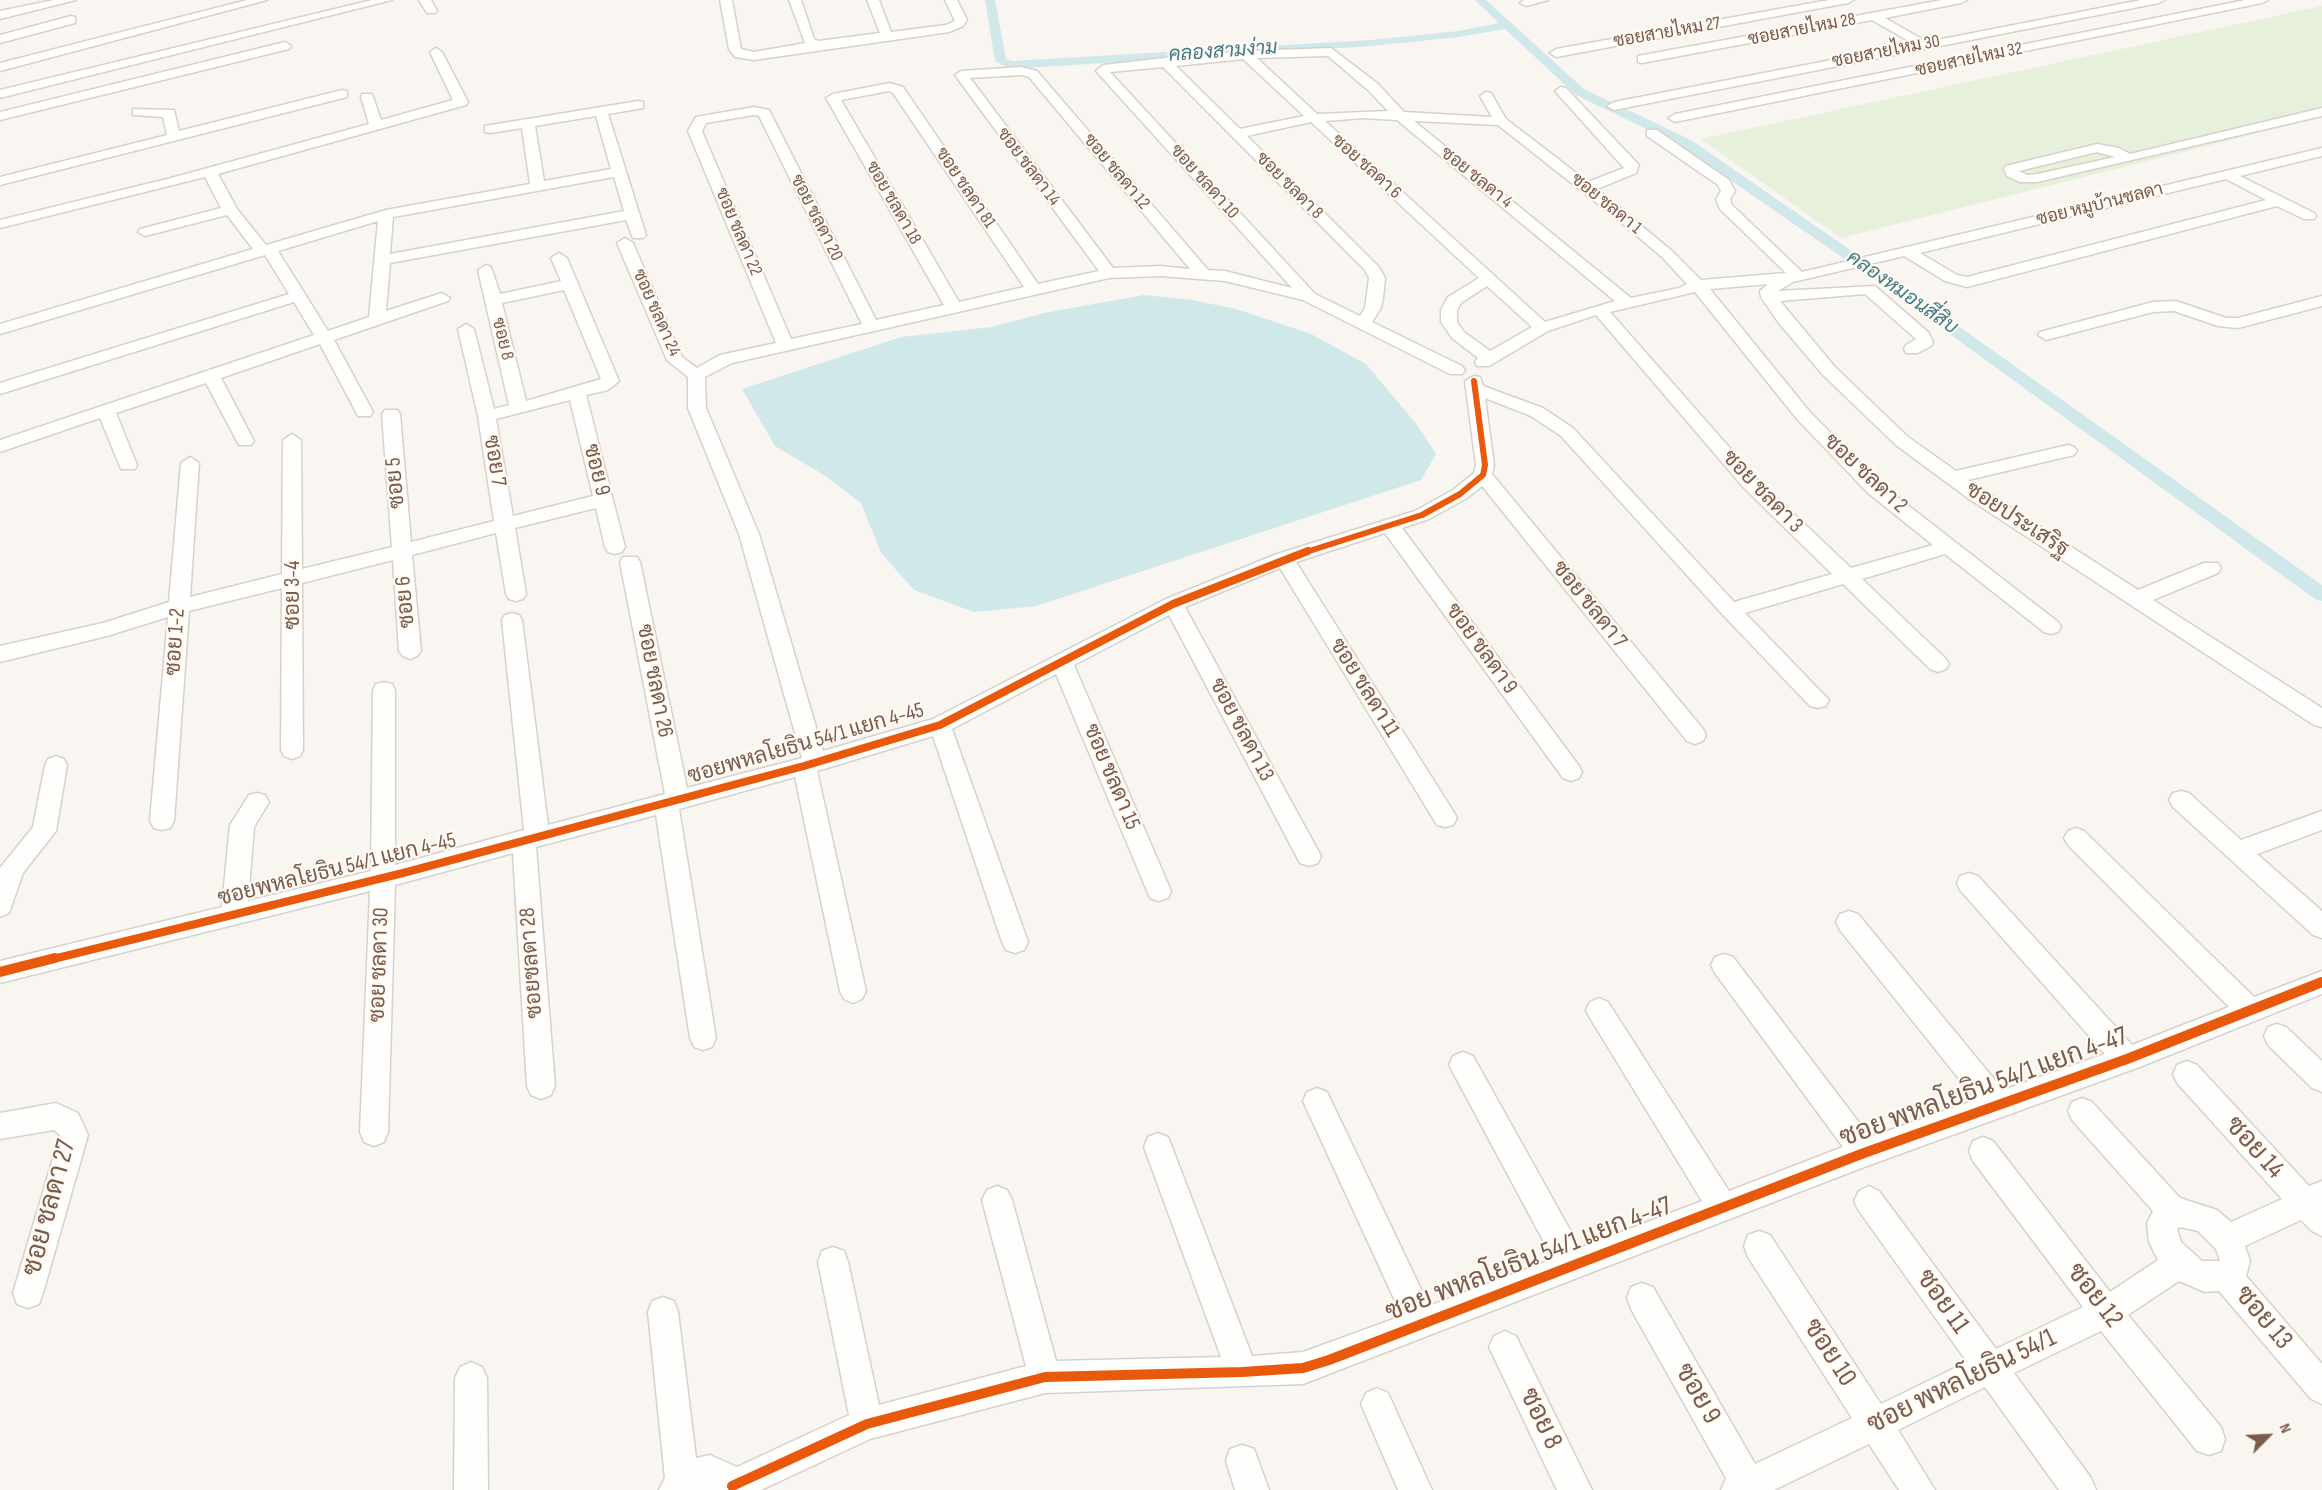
<!DOCTYPE html>
<meta charset="utf-8">
<style>
body{margin:0}
#map{position:relative;width:2322px;height:1490px;overflow:hidden;background:#f9f5f0;font-family:"Sofia Sans Condensed",sans-serif}
canvas{display:block}
.north{position:absolute;left:2238px;top:1406px;width:60px;height:60px;-webkit-text-stroke:4px #fffaf3;paint-order:stroke;rotate:66deg;font-size:16px;font-weight:700;line-height:24px;text-align:center;color:#7a5c4d}
.north::after{content:'';display:block;margin:auto;width:21px;height:27px;background:#7a5c4d;clip-path:polygon(50% 0,100% 100%,50% 72%,0 100%)}
</style>
<div id="map">
<canvas width="2322" height="1490"></canvas>
<div class="north">N</div>
</div>
<script>
const c = document.querySelector('canvas').getContext('2d');
c.lineJoin = 'round';
function fill(path, color) { c.fillStyle = color; c.fill(path, 'evenodd'); }
const poly = rows => new Path2D(rows.map(r => 'M' + r).join(''));
function strokePath(path, color, width, dash) { c.strokeStyle = color; c.lineWidth = width; c.lineCap = dash ? 'butt' : 'round'; c.setLineDash(dash || []); c.stroke(path); }
function write(font, color, halo, rows, align = 'center') {
  c.font = font + ' "Sofia Sans Condensed",Sarabun,sans-serif'; c.lineWidth = 4.5; c.setLineDash([]); c.textBaseline = 'middle'; c.strokeStyle = halo; c.fillStyle = color; for (const [text, x, y, turn = 0] of rows) {
    c.save(); c.translate(x, y); c.rotate((+turn || 0) * Math.PI / 180); c.textAlign = isNaN(turn) ? turn : align; if (halo) c.strokeText(text, 0, 0); c.fillText(text, 0, 0); c.restore();
  }
}
const green = poly([
 [2322,6,2322,117,1841,238,1701,139]
]);
const water = poly([
 [1144,295,1192,300,1236,309,1311,334,1366,364,1418,426,1436,454,1421,480,1036,606,974,612,914,590,881,553,861,503,824,475,775,446,742,389,901,337,991,327,1044,313]
]);
const canal = poly([
 [985,0,995,0,1006,59,1012,61,1371,40,1459,31,1499,23,1475,0,1486,0,1584,89,1691,140,1888,276,2322,585,2322,601,2315,599,1878,282,1681,146,1576,95,1505,29,1459,37,1371,46,1010,69,995,61,985,0]
]);
const minor = poly([
 [54,0,76,0,0,19,0,11,54,0],
 [247,0,267,0,0,71,0,63,247,0],
 [372,0,392,0,0,98,0,90,372,0],
 [419,0,431,0,437,11,435,13,427,13,419,0],
 [720,0,732,0,741,49,754,52,805,43,789,0,801,0,814,39,818,41,880,33,867,0,879,0,891,32,946,25,955,21,945,0,957,0,967,20,963,26,949,32,754,60,735,57,729,49,720,0],
 [1524,0,1548,0,1526,6,1520,3,1524,0],
 [1829,0,1854,0,1848,3,1556,57,1550,53,1556,49,1829,0],
 [1942,0,1967,0,1961,3,1885,18,1927,42,2141,0,2165,0,2159,3,1614,110,1607,106,1614,102,1914,44,1872,20,1642,63,1638,62,1638,56,1942,0],
 [2245,0,2268,0,2262,3,1675,122,1668,118,1675,114,2245,0],
 [71,16,75,17,75,23,0,43,0,35,71,16],
 [285,42,291,46,289,49,0,120,0,112,285,42],
 [436,48,442,52,468,102,466,105,218,174,237,209,266,245,386,210,530,184,522,128,490,133,485,132,485,126,638,101,643,102,643,108,608,114,646,235,643,238,633,238,626,220,390,263,386,311,442,293,450,298,448,301,334,340,373,412,370,416,358,416,320,344,221,378,254,441,251,445,239,445,206,383,116,413,137,465,135,469,121,469,100,418,0,452,0,440,314,335,294,302,0,394,0,383,289,294,265,255,0,334,0,324,253,249,227,215,145,236,138,232,140,229,221,208,205,177,0,228,0,220,171,178,369,124,361,97,362,94,372,94,381,120,453,100,430,52,436,48],
 [596,116,611,169,544,181,535,126,596,116],
 [614,177,624,211,390,254,393,217,614,177],
 [378,221,369,317,328,331,278,251,378,221],
 [1331,48,1378,84,1404,112,1492,117,1480,96,1486,92,1491,93,1506,119,1588,182,1624,168,1555,91,1561,87,1566,88,1639,165,1636,173,1597,189,1672,251,1701,280,1786,273,1720,209,1716,199,1721,191,1718,185,1647,136,1647,130,1657,130,1729,180,1735,191,1730,199,1732,205,1802,272,2322,148,2322,156,2240,176,2314,213,2316,216,2314,219,2304,219,2277,206,1967,287,1945,281,1904,256,1793,282,1778,291,1875,286,1929,333,1933,342,1931,346,1918,353,1906,353,1904,349,1906,345,1916,339,1865,294,1780,301,1835,367,1908,437,1956,471,2068,445,2074,447,2077,451,2074,455,1968,480,2138,590,2204,563,2218,563,2221,568,2218,573,2153,600,2322,708,2322,727,2314,725,1969,499,1896,445,1823,375,1778,322,1761,297,1760,291,1768,284,1710,289,1809,411,1882,485,2058,622,2061,627,2058,632,2051,634,2044,632,1945,554,1862,579,1946,659,1949,664,1946,669,1938,672,1930,669,1843,584,1745,613,1829,700,1826,706,1818,708,1810,706,1723,615,1561,436,1531,416,1485,398,1494,465,1492,474,1703,729,1706,735,1703,741,1695,744,1687,741,1482,486,1467,498,1429,519,1402,528,1579,766,1582,772,1579,778,1571,781,1563,778,1385,533,1296,562,1453,811,1457,818,1453,825,1445,827,1437,825,1280,568,1185,607,1321,856,1318,863,1309,866,1300,863,1169,615,1074,665,1171,891,1168,898,1159,901,1150,898,1056,674,952,729,1028,942,1024,950,1015,953,1006,950,1002,942,933,736,817,771,866,991,862,999,853,1003,844,999,840,991,795,777,679,809,716,1038,712,1047,703,1050,694,1047,690,1038,656,815,536,847,555,1086,551,1095,541,1099,531,1095,527,1086,513,853,395,885,388,1132,384,1142,374,1146,364,1142,360,1132,370,891,0,983,0,961,222,907,230,825,249,795,257,793,265,795,269,802,254,827,248,901,371,871,373,690,376,684,384,682,392,684,395,690,395,865,524,830,502,620,505,615,512,613,519,615,522,620,548,825,665,794,620,562,623,557,637,557,640,562,687,788,802,758,739,534,688,408,688,377,667,360,617,243,625,238,633,243,682,357,697,368,720,355,776,343,688,131,696,117,754,107,769,110,876,320,944,305,826,98,833,94,890,83,903,87,1038,284,1099,271,955,75,961,71,1021,67,1037,71,1208,270,1225,271,1292,288,1096,71,1103,65,1165,58,1246,51,1331,48],
 [1328,56,1368,90,1388,111,1317,114,1257,58,1328,56],
 [1243,59,1304,116,1240,129,1176,66,1243,59],
 [1163,67,1364,269,1369,278,1365,308,1360,316,1315,294,1110,72,1163,67],
 [1021,75,1029,77,1190,269,1160,266,1113,268,970,78,1021,75],
 [889,91,893,93,1024,287,959,302,841,100,889,91],
 [754,115,759,116,862,324,791,339,702,131,706,123,754,115],
 [1363,118,1397,120,1615,301,1545,322,1325,121,1363,118],
 [1414,121,1498,125,1617,219,1662,257,1687,284,1679,288,1631,298,1414,121],
 [1311,122,1479,278,1448,297,1441,310,1441,322,1452,338,1478,358,1475,362,1477,366,1489,366,1548,331,1596,315,1744,488,1832,574,1734,602,1573,428,1543,408,1483,386,1480,377,1474,376,1465,381,1476,465,1474,473,1453,490,1415,511,1277,554,1166,599,933,719,823,751,759,534,706,408,705,377,732,363,1109,278,1160,276,1225,281,1303,300,1450,374,1462,374,1465,370,1462,366,1372,322,1381,308,1383,298,1385,278,1379,267,1247,136,1311,122],
 [2226,179,2266,200,1967,277,1957,275,1920,253,2226,179],
 [1487,286,1532,327,1490,351,1464,332,1457,322,1457,310,1461,303,1487,286],
 [1695,292,1797,419,1868,493,1933,545,1851,568,1758,480,1610,312,1695,292],
 [342,90,347,91,347,97,0,185,0,177,167,135,163,117,133,115,133,109,174,110,179,131,342,90],
 [2322,108,2322,116,2037,182,2020,182,2007,176,2004,169,2006,166,2097,144,2119,148,2130,154,2322,108],
 [2097,152,2115,157,2037,174,2027,175,2019,171,2097,152],
 [559,253,567,258,619,381,608,390,586,395,625,547,622,552,615,554,608,552,605,547,596,508,515,528,526,594,523,599,516,601,509,599,506,594,496,533,412,555,421,651,417,656,410,659,403,656,399,651,393,560,302,583,303,750,300,756,292,759,284,756,281,750,282,588,189,611,174,821,170,828,162,830,154,828,150,821,168,617,107,636,0,662,0,646,103,623,169,602,181,463,190,457,199,463,190,597,282,574,283,440,292,434,301,440,302,569,392,547,382,414,385,410,397,410,400,414,411,542,494,521,478,416,458,329,466,324,474,329,494,409,509,405,478,270,486,265,491,267,500,294,561,281,551,258,559,253],
 [564,290,601,379,526,401,502,303,564,290],
 [570,400,593,496,513,516,496,419,570,400],
 [2322,296,2322,306,2238,328,2218,326,2174,311,2153,312,2046,340,2038,335,2040,332,2153,302,2176,301,2226,318,2238,318,2322,296],
 [56,756,64,759,67,765,56,831,23,873,9,913,0,917,0,868,33,827,45,765,48,759,56,756],
 [2181,791,2189,793,2241,840,2322,811,2322,830,2257,854,2322,911,2322,938,2313,935,2173,807,2169,800,2173,793,2181,791],
 [2076,828,2084,831,2254,997,2322,971,2322,994,2137,1068,1864,1167,1303,1384,1045,1393,870,1439,761,1490,659,1490,665,1478,648,1312,652,1301,663,1297,674,1301,678,1312,696,1458,710,1455,737,1467,849,1415,818,1262,822,1251,833,1247,844,1251,848,1262,879,1405,1026,1366,982,1200,987,1190,997,1186,1007,1190,1012,1200,1056,1361,1221,1357,1144,1147,1148,1137,1158,1133,1168,1137,1172,1147,1252,1356,1303,1352,1402,1316,1303,1101,1307,1092,1317,1088,1327,1092,1429,1306,1553,1259,1449,1065,1453,1056,1463,1052,1473,1056,1580,1248,1702,1201,1590,1018,1586,1010,1590,1002,1599,998,1608,1002,1729,1191,1843,1147,1715,973,1711,965,1715,957,1724,954,1733,957,1870,1137,1976,1100,1840,930,1836,922,1840,914,1849,911,1858,914,2003,1090,2105,1054,1960,890,1957,883,1960,876,1969,873,1978,876,2132,1045,2229,1007,2068,845,2064,838,2068,831,2076,828],
 [2277,1024,2286,1027,2322,1061,2322,1092,2312,1088,2268,1045,2264,1036,2268,1027,2277,1024],
 [2187,1061,2197,1065,2309,1186,2322,1181,2322,1236,2312,1231,2301,1220,2245,1246,2250,1261,2246,1276,2322,1364,2322,1404,2311,1399,2219,1291,2205,1292,2179,1281,2128,1315,2221,1427,2225,1439,2221,1451,2209,1455,2197,1451,2101,1331,2014,1373,2091,1478,2096,1490,2059,1490,1985,1387,1898,1430,1935,1490,1899,1490,1869,1444,1774,1490,1721,1490,1726,1478,1631,1309,1627,1298,1631,1287,1642,1283,1653,1287,1755,1464,1852,1418,1748,1257,1744,1246,1748,1235,1759,1231,1770,1235,1881,1404,1967,1362,1859,1211,1854,1201,1859,1191,1869,1186,1879,1191,1996,1349,2083,1307,1973,1161,1969,1151,1973,1141,1983,1137,1993,1141,2110,1292,2158,1260,2149,1242,2147,1223,2153,1211,2072,1120,2068,1111,2072,1102,2082,1098,2092,1102,2180,1198,2217,1210,2231,1222,2282,1199,2177,1083,2173,1074,2177,1065,2187,1061],
 [2180,1227,2198,1231,2216,1249,2220,1261,2202,1261,2181,1242,2177,1229,2180,1227],
 [56,1103,78,1113,88,1135,43,1293,39,1304,28,1308,17,1304,13,1293,60,1135,54,1130,0,1139,0,1113,56,1103],
 [1505,1331,1516,1336,1592,1490,1557,1490,1489,1347,1494,1336,1505,1331],
 [471,1362,482,1367,487,1378,488,1490,454,1490,455,1378,460,1367,471,1362],
 [1377,1388,1388,1393,1432,1490,1398,1490,1361,1404,1366,1393,1377,1388],
 [1242,1445,1254,1449,1269,1490,1235,1490,1226,1461,1230,1449,1242,1445]
]);
const cyclewayFar2 = poly([
 [1303,553,1422,515,1460,494,1483,475,1485,465,1474,381]
]);
const cyclewayFar1 = poly([
 [49,960,403,873,804,766,940,725,1173,604,1308,551]
]);
const cycleway = poly([
 [0,972,55,958],
 [732,1486,867,1424,1045,1377,1242,1372,1303,1368,1329,1360,1864,1153,2127,1059,2322,982]
]);
const farStreetnames = [
 ["ซอยสายไหม 28",1802,30,-11],
 ["ซอยสายไหม 27",1667,33,-10],
 ["ซอยสายไหม 30",1886,52,-11],
 ["ซอยสายไหม 32",1969,60,-12],
 ["ซอย ชลดา 14",1028,167,53],
 ["ซอย ชลดา 6",1366,167,42],
 ["ซอย ชลดา 12",1116,172,50],
 ["ซอย ชลดา 4",1476,178,39],
 ["ซอย ชลดา 10",1204,182,48],
 ["ซอย ชลดา 8",1289,186,45],
 ["ซอย ชลดา 81",965,188,56],
 ["ซอย ชลดา 18",893,203,60],
 ["ซอย ชลดา 1",1606,204,39],
 ["ซอย หมูบ้านชลดา",2100,205,-14],
 ["ซอย ชลดา 20",816,218,63],
 ["ซอย ชลดา 22",738,232,67],
 ["ซอย ชลดา 24",656,313,66],
 ["ซอย 8",502,339,76]
];
const farWaternames = [
 ["คลองสามง่าม",1223,52,-4],
 ["คลองหมอนสี่สิบ",1902,293,35]
];
const streetNames = [
 ["ซอย 7",494,461,81],
 ["ซอย 9",596,470,76],
 ["ซอย ชลดา 2",1865,474,43],
 ["ซอย 5",396,483,-95],
 ["ซอย ชลดา 3",1762,492,46],
 ["ซอยประเสริฐ",2017,520,33],
 ["ซอย 3-4",293,595,-90],
 ["ซอย 6",406,602,-95],
 ["ซอย ชลดา 7",1589,605,51],
 ["ซอย 1-2",176,642,-86],
 ["ซอย ชลดา 9",1481,649,54],
 ["ซอย ชลดา 26",654,681,79],
 ["ซอย ชลดา 11",1364,688,58],
 ["ซอย ชลดา 13",1241,730,62],
 ["ซอยพหลโยธิน 54/1 แยก 4-45",806,744,-16],
 ["ซอย ชลดา 15",1111,777,67],
 ["ซอยพหลโยธิน 54/1 แยก 4-45",337,870,-14],
 ["ซอยชลดา 28",532,963,-94],
 ["ซอย ชลดา 30",380,965,-88]
];
const nearStreetnames = [
 ["ซอย พหลโยธิน 54/1 แยก 4-47",1984,1088,-20],
 ["ซอย 14",2254,1148,48],
 ["ซอย ชลดา 27",50,1208,-75],
 ["ซอย พหลโยธิน 54/1 แยก 4-47",1529,1260,-21],
 ["ซอย 12",2094,1296,52],
 ["ซอย 11",1942,1302,55],
 ["ซอย 13",2263,1318,50],
 ["ซอย 10",1829,1353,57],
 ["ซอย พหลโยธิน 54/1",1962,1382,-26],
 ["ซอย 9",1697,1394,60],
 ["ซอย 8",1540,1419,64]
];
fill(green, '#e7f0db');
fill(water, '#d0e8ea');
fill(canal, '#d0e8ea');
strokePath(minor, '#d7d1cb', 3);
fill(minor, '#fefefd');
strokePath(cyclewayFar2, '#e8590c', 6);
strokePath(cyclewayFar1, '#e8590c', 8);
strokePath(cycleway, '#e8590c', 10);
write('18px', '#7a5c4d', '#fffaf3', farStreetnames);
write('italic 20px', '#437c86', '#fffaf3', farWaternames);
write('22px', '#7a5c4d', '#fffaf3', streetNames);
write('27px', '#7a5c4d', '#fffaf3', nearStreetnames);
</script>
